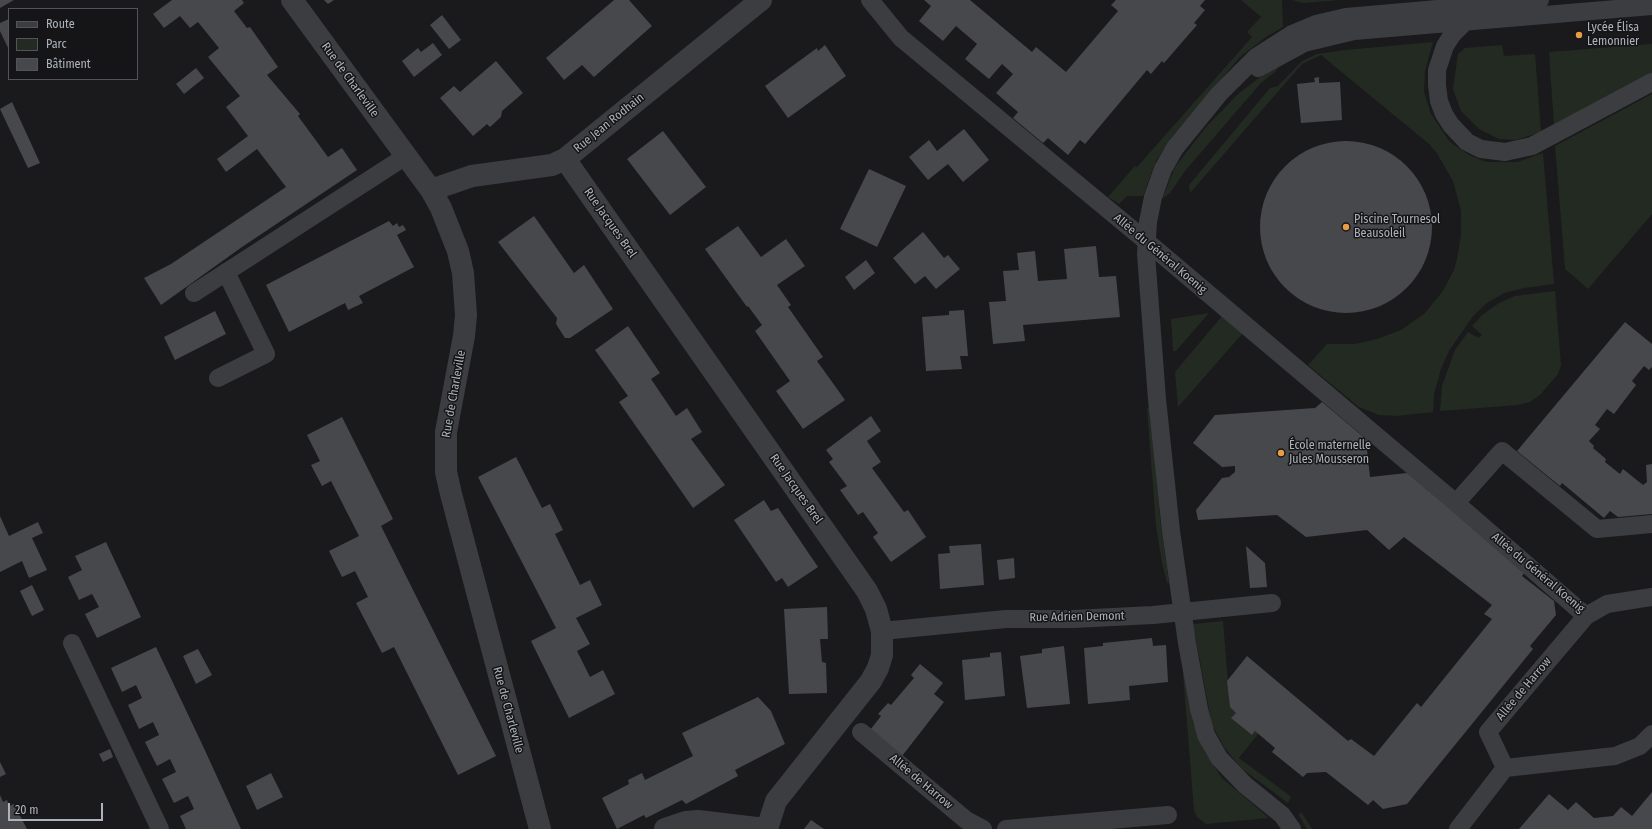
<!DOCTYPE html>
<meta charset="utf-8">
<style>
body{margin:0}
#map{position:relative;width:1652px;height:829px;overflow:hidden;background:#1a1a1c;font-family:"Fira Sans Condensed",sans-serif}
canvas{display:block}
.legend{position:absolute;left:8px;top:8px;width:130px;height:72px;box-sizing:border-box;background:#151517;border:1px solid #525459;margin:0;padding:5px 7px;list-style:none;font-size:12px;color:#adb3bb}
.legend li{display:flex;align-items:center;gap:8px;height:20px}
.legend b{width:20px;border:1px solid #525459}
.scale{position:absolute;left:8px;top:803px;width:95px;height:18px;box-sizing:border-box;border:2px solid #adb3bb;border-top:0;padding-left:5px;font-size:12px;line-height:14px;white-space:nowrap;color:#adb3bb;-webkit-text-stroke:3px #151517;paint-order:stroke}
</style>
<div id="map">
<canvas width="1652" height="829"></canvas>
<ul class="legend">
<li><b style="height:5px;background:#3b3d41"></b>Route</li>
<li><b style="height:11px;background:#222a22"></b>Parc</li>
<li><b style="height:11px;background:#47484c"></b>Bâtiment</li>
</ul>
<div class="scale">20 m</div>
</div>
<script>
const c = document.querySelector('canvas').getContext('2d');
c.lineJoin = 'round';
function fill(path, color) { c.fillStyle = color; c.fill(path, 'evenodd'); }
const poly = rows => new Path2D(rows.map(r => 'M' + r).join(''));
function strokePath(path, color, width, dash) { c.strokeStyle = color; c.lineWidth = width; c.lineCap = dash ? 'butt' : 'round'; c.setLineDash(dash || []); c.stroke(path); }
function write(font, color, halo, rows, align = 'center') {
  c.font = font + ' "Fira Sans Condensed",sans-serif'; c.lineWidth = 3; c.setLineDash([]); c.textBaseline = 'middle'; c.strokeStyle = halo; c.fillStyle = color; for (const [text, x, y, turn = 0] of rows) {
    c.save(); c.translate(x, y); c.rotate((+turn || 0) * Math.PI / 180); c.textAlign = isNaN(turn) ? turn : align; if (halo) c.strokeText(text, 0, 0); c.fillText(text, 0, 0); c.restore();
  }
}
const green = poly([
 [1241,0,1282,0,1283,27,1266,37,1240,57,1173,136,1156,161,1143,196,1127,196,1119,204,1108,197,1135,166,1137,167,1252,37,1247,32,1261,17],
 [1292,0,1341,0,1303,3],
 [1433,42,1425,71,1424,92,1431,114,1450,142,1469,155,1486,162,1517,162,1543,153,1554,284,1524,288,1504,293,1487,303,1473,316,1449,351,1441,369,1434,394,1433,412,1396,416,1379,415,1359,407,1308,365,1327,344,1355,344,1377,339,1401,330,1424,314,1443,291,1454,270,1457,259,1461,235,1461,211,1453,181,1436,152,1429,144,1321,55,1302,64,1190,193,1189,185,1270,88,1278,86,1302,61,1317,54,1345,50],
 [1652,44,1652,73,1554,126,1549,52],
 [1502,45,1504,56,1535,54,1541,132,1516,140,1499,139,1479,129,1461,111,1453,89,1458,54,1465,48],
 [1280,65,1276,71,1260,84,1185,171,1170,193,1162,199,1175,167,1206,127,1238,94,1260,77],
 [1652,94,1652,214,1588,289,1565,269,1555,146],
 [1555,291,1561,365,1558,374,1540,395,1530,402,1518,405,1440,411,1442,386,1455,350,1468,332,1479,338,1482,335,1472,326,1482,315,1499,303,1515,296],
 [1209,313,1176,351,1173,351,1171,319],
 [1222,316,1243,333,1178,407,1175,372],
 [1151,405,1160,518,1169,583,1167,583,1162,563,1156,526,1147,408],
 [1223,621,1230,707,1236,713,1232,718,1252,735,1255,731,1258,734,1239,758,1289,795,1291,797,1288,803,1241,768,1224,747,1212,725,1193,624],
 [1183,674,1185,674,1193,723,1206,754,1222,778,1269,818,1206,824,1197,817,1194,810],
 [1302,813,1312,829,1307,829,1298,814]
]);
const building = poly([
 [0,0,14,0,0,8],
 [172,0,242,0,244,3,234,11,247,28,250,27,278,67,267,75,300,114,298,116,328,157,342,148,357,170,242,247,161,305,144,278,171,264,286,187,257,149,226,172,217,159,248,136,226,107,240,96,208,57,219,48,198,22,190,28,180,16,164,28,153,14],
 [324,0,334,0,328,4],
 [614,0,629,0,652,26,594,77,582,65,564,80,546,58],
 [924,0,970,0,1032,52,1036,47,1066,72,1118,11,1111,5,1116,0,1205,0,1200,6,1205,10,1194,23,1197,25,1164,63,1162,61,1151,74,1147,70,1085,144,1080,140,1068,155,1048,138,1043,143,1013,118,1018,112,996,93,1013,74,1002,64,989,79,965,59,977,44,956,26,943,41,919,21,931,6],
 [442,15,461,40,449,49,430,25],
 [9,19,9,50,0,31,0,23],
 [433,43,442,55,414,77,402,61,418,48,421,52],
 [825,45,846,76,788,118,765,86,817,48,818,51],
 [496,61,523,93,502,111,501,117,490,127,487,124,473,136,440,98,454,86,460,92],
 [196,68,204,78,184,94,176,84],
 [1319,77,1319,83,1340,82,1342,120,1301,123,1297,84,1315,82,1314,78],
 [12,102,40,163,28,168,0,109],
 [964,129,989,160,963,182,948,164,928,180,909,157,929,140,937,151],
 [663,131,706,187,670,215,627,159],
 '1260 227a86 86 0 1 1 172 0a86 86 0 1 1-172 0Z',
 [869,169,906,186,877,247,840,229],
 [534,216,574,273,584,265,613,309,570,338,565,338,556,324,557,318,498,242],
 [389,221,393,226,397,223,399,227,403,225,406,230,397,235,414,267,359,296,363,303,348,310,345,303,289,332,266,285],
 [738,226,761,257,786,239,805,266,777,285,791,305,788,307,823,357,817,361,845,400,803,429,776,391,790,381,755,331,762,325,748,306,747,307,705,249],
 [923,232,944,258,948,255,960,269,936,289,925,276,915,284,893,258],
 [1096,246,1099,277,1116,276,1120,317,1023,325,1025,341,993,344,989,302,1006,301,1003,271,1019,270,1017,253,1035,251,1038,281,1067,279,1064,249],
 [866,260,875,273,854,290,845,277],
 [964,310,968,356,960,356,962,369,926,371,922,317,949,315,949,311],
 [215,311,226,334,175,360,164,337],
 [1625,322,1652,344,1652,367,1649,370,1644,366,1632,381,1636,385,1614,414,1607,409,1595,425,1600,429,1589,441,1594,446,1593,448,1606,459,1605,462,1620,474,1623,469,1643,485,1647,482,1646,465,1652,464,1652,514,1618,517,1610,511,1604,518,1562,483,1560,486,1517,451],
 [628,326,660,373,651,379,676,416,687,408,702,432,691,439,725,485,693,508,619,402,628,396,595,350],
 [1322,402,1372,444,1367,450,1370,477,1407,473,1526,571,1522,576,1554,601,1556,615,1530,646,1533,649,1407,804,1383,809,1373,800,1368,805,1326,772,1307,773,1303,777,1272,752,1275,748,1255,731,1252,735,1231,718,1236,713,1230,707,1227,681,1247,656,1348,741,1351,739,1374,756,1417,703,1421,707,1492,619,1484,614,1492,605,1404,537,1389,550,1367,530,1306,537,1277,515,1198,520,1196,510,1222,478,1229,477,1235,472,1235,466,1222,467,1193,443,1215,415,1315,408],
 [871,416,881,431,867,441,881,462,872,468,904,512,908,510,926,537,891,562,873,537,878,533,863,512,858,515,840,490,847,486,829,462,833,459,826,450],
 [342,417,393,519,381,526,496,756,458,775,394,647,382,653,356,603,368,597,355,571,342,577,329,551,359,536,331,481,322,486,311,465,320,461,307,435],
 [516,457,542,508,550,504,563,530,555,534,580,585,590,580,602,605,576,618,590,644,577,651,590,677,603,670,615,694,569,718,531,641,556,628,478,477],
 [764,500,771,511,778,508,818,567,788,587,782,578,776,582,734,520],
 [0,516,9,536,38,522,43,533,32,538,47,570,29,578,22,561,0,572],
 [106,542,141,617,97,638,85,614,99,607,92,594,79,600,68,577,82,570,75,556],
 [981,544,984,585,940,589,938,554,950,553,949,546],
 [1246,546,1265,563,1267,587,1250,588],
 [1014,558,1015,578,999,580,997,560],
 [32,585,44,610,32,616,20,591],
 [827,607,828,639,820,639,822,662,826,663,827,693,789,694,784,609],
 [1152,638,1153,646,1166,645,1168,682,1129,686,1130,700,1088,704,1084,648,1103,646,1103,643],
 [1064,646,1070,704,1027,708,1020,656,1042,653,1042,649],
 [156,647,202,744,241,829,186,829,180,816,194,809,188,796,174,803,162,779,176,772,170,759,157,766,145,742,159,735,153,722,139,729,128,705,142,698,136,685,122,692,111,668],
 [198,649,212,675,196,684,183,656],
 [1001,652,1005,696,965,700,962,660,990,657,990,653],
 [920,664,943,683,934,694,944,702,899,760,867,734,881,716,878,714,888,703,891,705,914,678,911,675],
 [758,697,771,711,785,744,735,770,738,776,686,804,682,800,646,818,644,815,617,829,602,798,629,784,628,780,642,773,645,780,693,756,682,733],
 [110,749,113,757,103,762,99,754],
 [0,762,6,774,0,777],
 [271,773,283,797,257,810,246,786],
 [1652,792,1652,829,1519,829,1549,794,1568,810,1576,802,1594,818,1613,816,1621,807,1632,816],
 [0,795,3,802,7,800,9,806,14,804,27,829,0,829],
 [811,820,824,829,804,829]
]);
const lane = poly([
 [870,0,901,38,1146,241,1456,503,1586,616,1607,604,1652,597],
 [1469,18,1452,35,1445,46,1437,70,1437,85,1439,101,1444,114,1451,125,1467,142,1481,149,1505,152,1532,146,1652,82],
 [1258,68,1304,43,1354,31,1652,6],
 [194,293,406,156],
 [218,378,266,354,226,272],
 [1456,503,1502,451,1597,529,1652,524],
 [882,631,1006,619,1074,619,1153,615,1272,603],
 [72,643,160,829],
 [861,732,966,820,983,829],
 [1505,768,1615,756,1640,746,1652,734],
 [1006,829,1168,815],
 [1292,829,1282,815,1245,785,1219,758,1206,735,1199,709,1187,643,1171,531,1157,399,1146,254,1148,222,1153,197,1163,169,1175,148,1219,94,1256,57,1292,34,1316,24,1346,17,1540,0],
 [1458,829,1505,768,1488,732,1586,616]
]);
const street = poly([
 [292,0,431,190,441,208,458,251,463,273,466,315,464,336,446,432,446,472,451,494,540,829],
 [565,159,867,591,876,609,882,631,882,655,878,668,871,681,776,801,767,829],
 [431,190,472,176,552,165,565,159,761,0],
 [665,829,686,822,698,821,765,829]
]);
const markers = [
 [1579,35,4,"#e89c46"],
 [1346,227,4,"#e89c46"],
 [1281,453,4,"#e89c46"]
];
const poiNames = [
 ["Lycée Élisa",1587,28],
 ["Lemonnier",1587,42],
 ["Piscine Tournesol",1354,220],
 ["Beausoleil",1354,234],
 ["École maternelle",1289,446],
 ["Jules Mousseron",1289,460]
];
const streetNames = [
 ["Rue de Charleville",350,80,54],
 ["Rue Jean Rodhain",609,123,-39],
 ["Rue Jacques Brel",610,223,55],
 ["Allée du Général Koenig",1160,254,40],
 ["Rue de Charleville",454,394,-80],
 ["Rue Jacques Brel",796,489,55],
 ["Allée du Général Koenig",1538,573,40],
 ["Rue Adrien Demont",1077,617,-1],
 ["Allée de Harrow",1524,689,-50],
 ["Rue de Charleville",508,710,75],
 ["Allée de Harrow",921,782,40]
];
fill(green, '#222a22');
fill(building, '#47484c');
strokePath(lane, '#3b3d41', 18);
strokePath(street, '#3b3d41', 22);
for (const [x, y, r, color] of markers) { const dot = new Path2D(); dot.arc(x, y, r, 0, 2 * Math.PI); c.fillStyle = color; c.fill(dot); strokePath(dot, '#151517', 1.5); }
write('12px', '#adb3bb', '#151517', poiNames, 'left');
write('12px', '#adb3bb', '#151517', streetNames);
</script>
